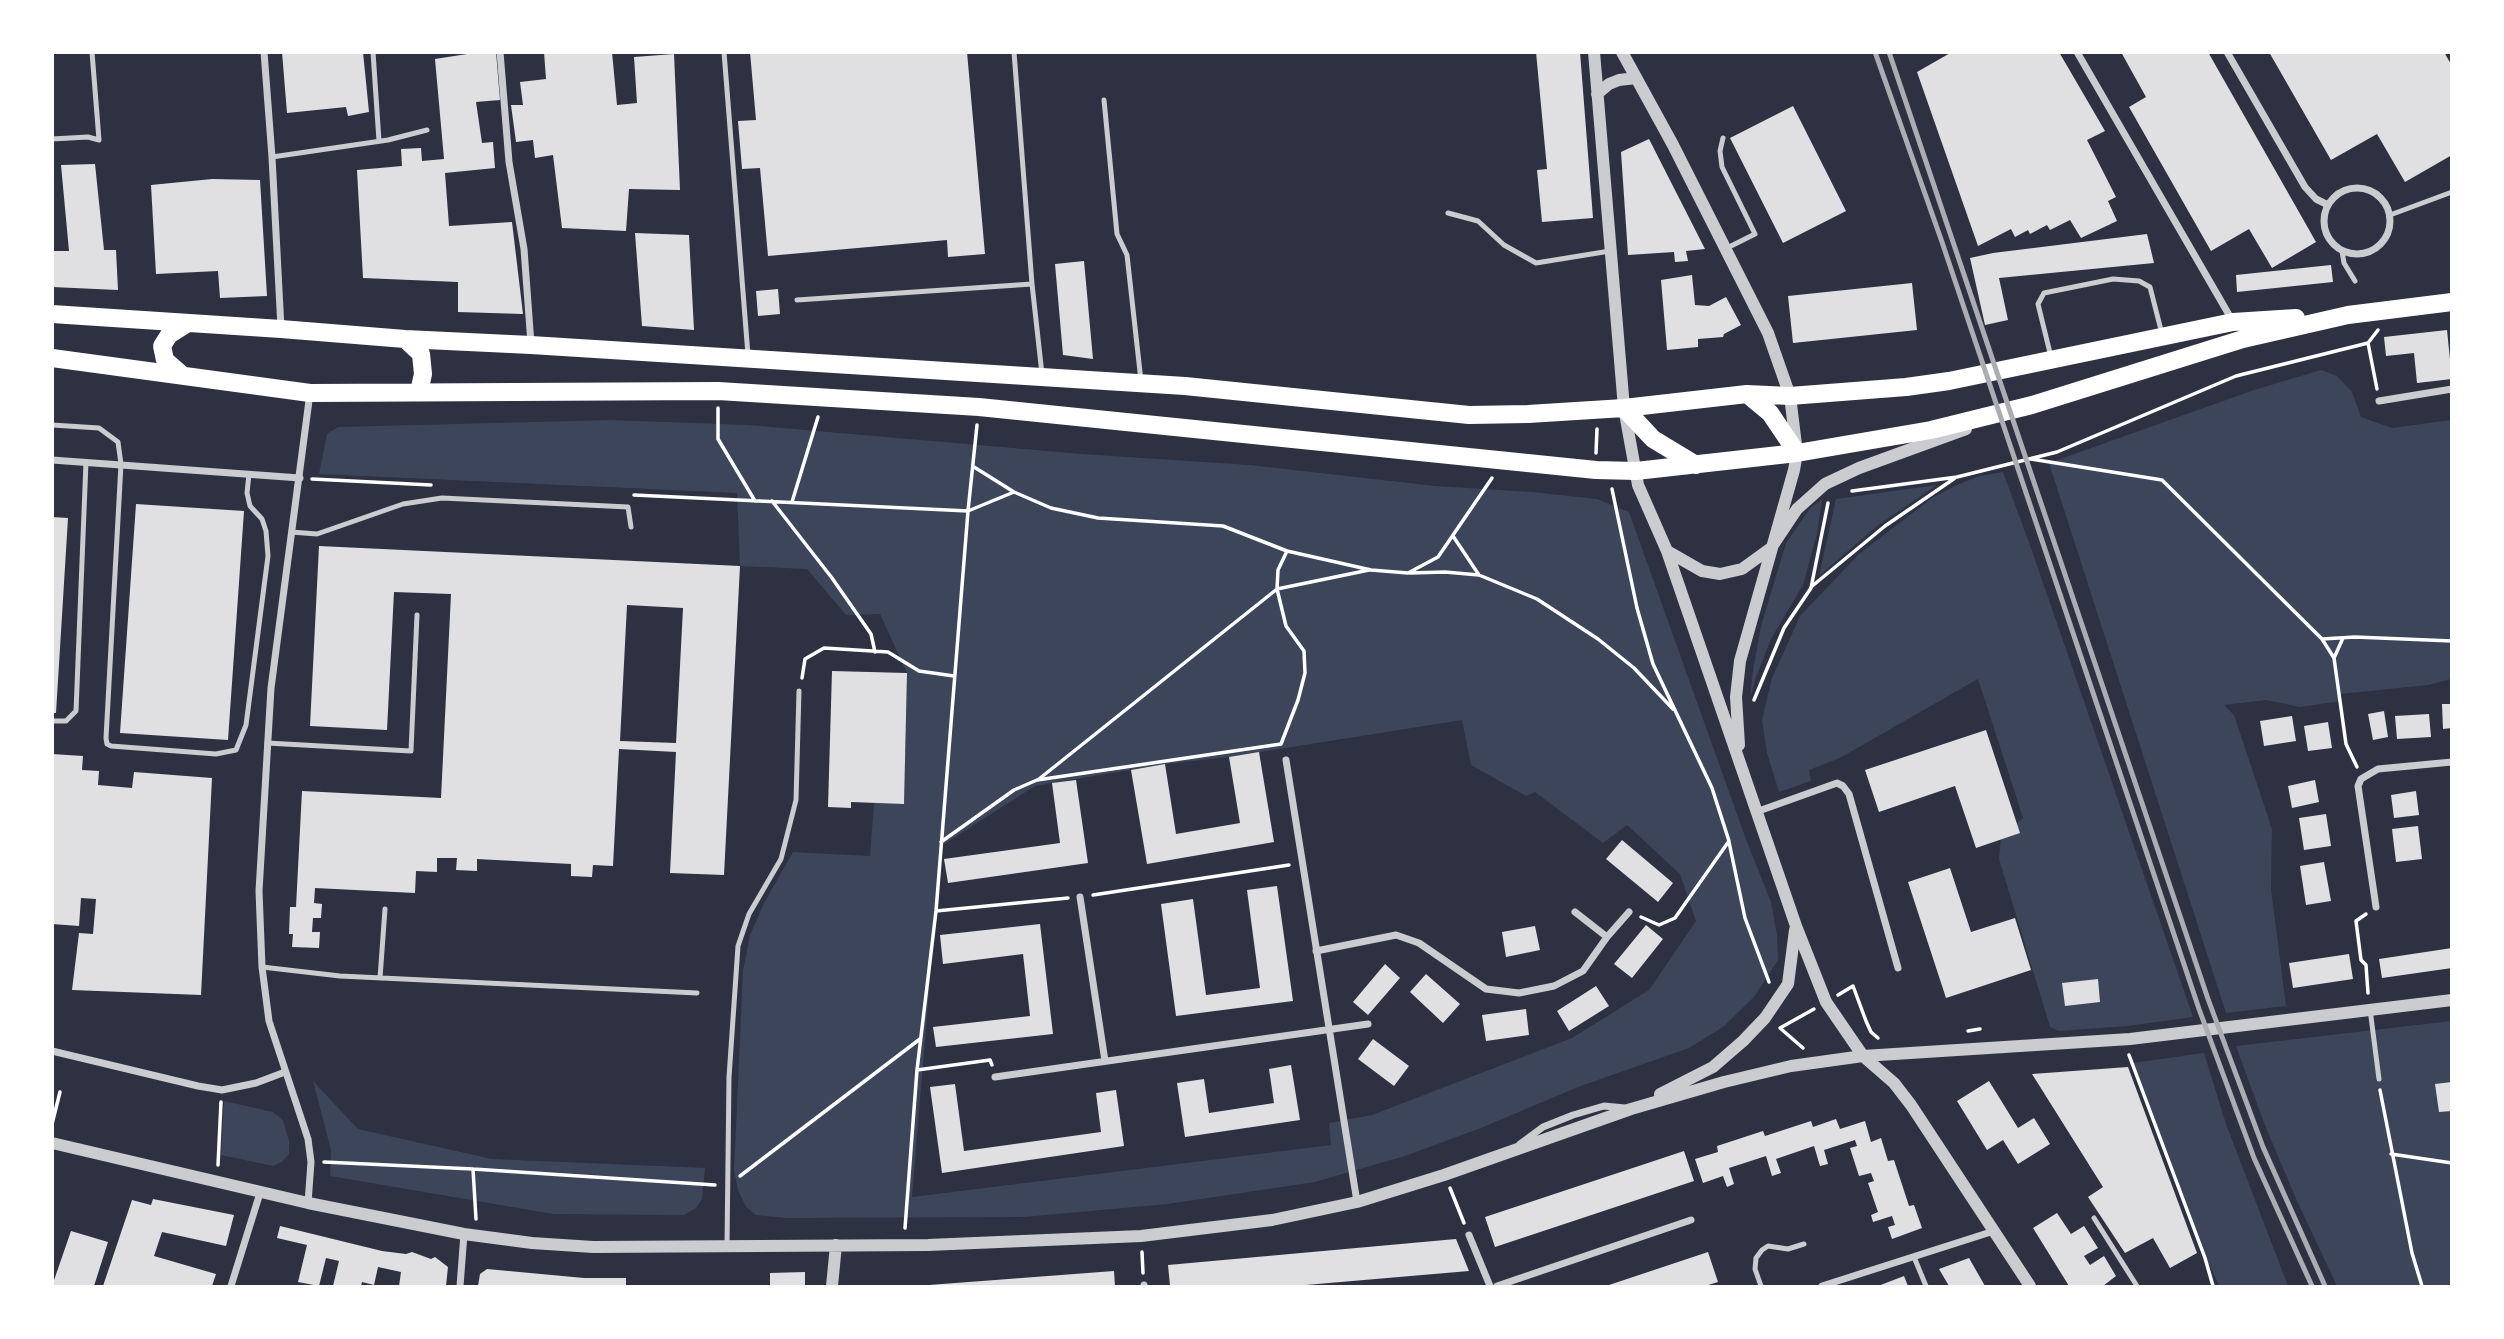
<!DOCTYPE html>
<style>
body{margin:0}
#map{position:relative;width:2504px;height:1339px;overflow:hidden;background:#2d3142;font-family:Manrope,sans-serif}
canvas{display:block}
.frame{position:absolute;inset:0;border:54px solid #fff;pointer-events:none}
</style>
<div id="map">
<canvas width="2504" height="1339"></canvas>
<div class="frame"></div>
</div>
<script>
const c = document.querySelector('canvas').getContext('2d');
c.lineJoin = 'round';
function fill(path, color) { c.fillStyle = color; c.fill(path, 'evenodd'); }
const poly = rows => new Path2D(rows.map(r => 'M' + r).join(''));
function strokePath(path, color, width, dash) { c.strokeStyle = color; c.lineWidth = width; c.lineCap = dash ? 'butt' : 'round'; c.setLineDash(dash || []); c.stroke(path); }
const green = poly([
 [2321,370,2337,376,2352,392,2361,417,2392,428,2451,420,2451,679,2428,685,2341,694,2341,701,2300,707,2266,700,2224,705,2234,715,2272,829,2271,889,2286,1006,2226,1013,2049,463,2254,390],
 [611,420,748,425,1082,454,1250,465,1435,486,1532,492,1597,499,1629,512,1747,842,1771,902,1777,935,1778,960,1754,997,1723,1027,1689,1048,1578,1087,1481,1128,1405,1156,1315,1182,1168,1204,1024,1217,786,1218,756,1215,746,1207,738,1190,734,1171,743,971,750,935,764,903,793,852,870,856,874,803,904,803,907,673,880,614,846,615,807,569,740,566,737,493,319,474,327,434,338,427],
 [1462,720,1471,765,1526,796,1535,792,1603,843,1627,825,1680,874,1696,921,1649,990,1572,1038,1372,1115,1329,1123,1331,1145,912,1197,941,846,1035,786,1165,764,1229,757],
 [2003,472,2031,548,2193,1017,2128,1026,2059,1031,2050,1027,1999,859,2001,837,2023,818,1978,679,1840,758,1809,770,1811,781,1779,792,1767,753,1762,720,1772,678,1800,616,1859,554,1932,498,1959,484,1980,476],
 [1937,485,1877,526,1819,576,1836,499],
 [1822,500,1817,534,1803,585,1771,639,1756,677,1750,699,1753,670,1761,626,1786,543,1811,507],
 [2451,1021,2451,1286,2337,1286,2296,1199,2264,1123,2236,1046],
 [2204,1053,2226,1124,2288,1286,2219,1286,2203,1250,2132,1063],
 [313,1081,358,1129,492,1159,705,1168,702,1199,696,1208,684,1215,553,1214,330,1176,331,1150],
 [224,1101,273,1112,283,1120,289,1141,289,1154,282,1162,273,1166,221,1155]
]);
const building = poly([
 [282,52,363,52,369,112,348,116,346,107,287,113],
 [480,52,496,52,500,100,476,102,482,143,493,142,495,168,445,173,449,226,512,222,523,314,458,312,458,282,363,278,357,170,402,166,401,149,421,148,422,161,444,159,435,59],
 [544,52,612,52,617,105,637,103,634,57,674,54,680,190,629,189,626,231,562,228,553,155,535,158,533,140,516,142,511,105,523,105,520,82,546,79],
 [750,52,967,52,985,254,948,257,947,240,768,256,760,168,742,169,738,121,756,120],
 [1536,52,1580,52,1593,218,1542,222,1537,170,1547,169],
 [1952,52,2059,52,2105,131,2087,140,2116,197,2108,201,2117,221,2081,238,2070,220,2050,230,2047,225,2030,234,2028,230,2015,237,2011,229,1978,246,1917,72],
 [2121,52,2208,52,2316,242,2272,268,2249,229,2211,251,2129,107,2146,97],
 [2269,52,2444,52,2452,66,2452,155,2405,182,2377,134,2331,160],
 [1793,106,1846,211,1783,243,1730,138],
 [1649,139,1705,249,1686,251,1688,261,1675,262,1674,252,1628,255,1621,152],
 [95,164,104,250,116,250,118,290,52,287,52,251,69,251,61,165],
 [212,179,260,180,267,296,220,298,218,271,156,274,151,185],
 [635,233,689,235,694,330,642,326],
 [2147,234,2154,263,1999,278,2008,320,1985,325,1970,258,1993,253],
 [1084,261,1093,359,1063,355,1055,264],
 [2331,265,2333,282,2237,292,2236,275],
 [1692,275,1695,305,1709,306,1726,297,1741,325,1724,334,1723,337,1698,339,1698,347,1667,350,1661,280],
 [1912,283,1917,330,1793,343,1788,296],
 [778,289,780,314,758,316,756,291],
 [2447,330,2452,379,2417,383,2414,353,2386,356,2384,337],
 [136,504,244,511,228,740,120,733],
 [52,517,68,518,56,713,52,713],
 [319,546,740,566,724,875,670,873,676,752,619,749,613,866,593,865,592,877,571,876,571,864,477,859,477,871,456,870,457,858,437,858,437,872,416,871,415,893,315,888,314,903,322,904,321,918,313,918,312,932,320,932,319,948,292,947,293,934,289,934,290,907,296,907,302,791,441,798,451,594,394,592,387,730,310,726],
 [627,605,683,608,676,743,620,741],
 [832,671,907,673,904,804,851,802,851,808,828,807],
 [2442,704,2452,704,2452,728,2443,729],
 [2384,711,2388,737,2373,740,2368,714],
 [2429,714,2431,737,2397,739,2395,716],
 [2292,716,2296,741,2264,746,2260,721],
 [2328,722,2332,748,2308,751,2304,726],
 [1986,730,2020,833,1976,848,1955,786,1879,812,1865,770],
 [1259,752,1274,842,1147,864,1131,770,1165,764,1176,834,1240,823,1229,757],
 [52,754,83,756,82,770,99,771,98,785,132,788,134,772,212,778,201,995,72,990,79,933,93,934,96,899,81,898,79,926,52,924],
 [1076,780,1088,863,948,883,944,859,1060,843,1052,783],
 [2315,780,2319,802,2292,808,2288,786],
 [2416,791,2419,815,2394,818,2391,795],
 [2326,814,2331,846,2304,850,2299,818],
 [2418,826,2422,859,2396,862,2392,829],
 [1622,840,1673,883,1658,902,1606,859],
 [2324,862,2331,901,2306,905,2300,866],
 [1950,868,1971,932,2015,918,2031,970,1946,998,1908,882],
 [1277,886,1293,1001,1176,1016,1161,904,1193,899,1206,995,1260,988,1247,890],
 [1040,924,1053,1034,936,1047,933,1027,1030,1016,1023,954,943,964,940,935],
 [1646,925,1663,939,1632,978,1614,964],
 [1535,926,1540,950,1506,957,1502,932],
 [2452,948,2452,968,2382,978,2379,959],
 [2349,954,2353,979,2293,988,2289,963],
 [1385,964,1400,978,1368,1015,1353,1002],
 [1426,974,1460,1004,1443,1023,1410,992],
 [2098,979,2100,1002,2065,1006,2062,983],
 [1596,986,1609,1006,1569,1031,1557,1011],
 [1526,1009,1529,1035,1486,1041,1482,1015],
 [1373,1039,1409,1066,1394,1086,1358,1059],
 [1291,1065,1300,1120,1185,1137,1177,1083,1204,1079,1209,1113,1274,1103,1269,1069],
 [2128,1067,2197,1253,2170,1268,2153,1238,2125,1253,2088,1197,2103,1187,2032,1074],
 [1989,1081,2018,1128,2034,1118,2050,1144,2018,1164,2003,1140,1987,1150,1957,1101],
 [2452,1082,2452,1111,2439,1112,2435,1084],
 [955,1084,964,1151,1101,1132,1096,1093,1116,1090,1124,1146,942,1173,930,1087],
 [1836,1119,1840,1129,1865,1121,1871,1142,1881,1138,1888,1161,1894,1160,1909,1206,1914,1205,1922,1228,1892,1239,1888,1227,1895,1225,1892,1216,1873,1222,1871,1215,1878,1212,1868,1183,1874,1181,1871,1173,1859,1176,1850,1148,1857,1146,1855,1140,1824,1150,1828,1164,1820,1166,1814,1146,1776,1159,1781,1173,1772,1176,1766,1156,1729,1168,1734,1184,1727,1187,1723,1176,1703,1183,1695,1159,1718,1152,1717,1146,1763,1131,1765,1136,1811,1121,1813,1127],
 [1684,1151,1694,1181,1495,1247,1485,1217],
 [153,1199,234,1215,226,1246,162,1232,154,1256,216,1274,212,1286,103,1286,132,1200,151,1205],
 [2057,1213,2071,1234,2084,1226,2098,1248,2084,1256,2090,1265,2104,1256,2116,1276,2103,1286,2069,1286,2033,1228],
 [280,1226,382,1251,406,1254,412,1252,431,1259,435,1257,448,1267,446,1286,399,1286,401,1272,378,1267,374,1285,362,1282,361,1286,333,1286,339,1261,326,1258,319,1286,298,1282,307,1245,277,1238],
 [71,1231,108,1242,94,1286,52,1286],
 [1456,1239,1469,1271,1294,1286,1170,1286,1168,1265],
 [1708,1252,1718,1282,1705,1286,1606,1286],
 [1969,1258,1985,1286,1949,1286,1939,1269],
 [487,1269,584,1278,626,1278,626,1286,478,1286,480,1274],
 [1114,1271,1115,1286,929,1286,929,1285],
 [805,1272,805,1286,770,1286,770,1273],
 [1904,1276,1908,1286,1878,1286]
]);
const path = poly([
 [2368,343,2377,389],
 [718,408,718,439,755,501],
 [977,425,968,511,936,911,917,1070,990,1060,992,1065],
 [1596,453,1597,429],
 [2031,459,2162,480,2322,639,2355,637,2452,641],
 [974,467,1014,492],
 [312,479,431,485],
 [1612,489,1637,608,1653,664,1712,788,1729,841,1675,918,1659,925,1641,917],
 [1852,491,1957,477,2057,452,2236,376,2368,343,2378,330],
 [634,495,968,511,1014,492,1051,508,1098,518,1223,526,1287,551,1371,570,1408,573,1438,557,1492,478],
 [772,501,832,578,871,634,875,652],
 [792,502,818,417],
 [1453,536,1479,575],
 [1410,573,1445,572,1479,575,1537,599,1598,639,1634,668,1673,709],
 [1811,587,1885,526,1955,478],
 [2322,639,2334,658,2346,744,2357,767],
 [2334,658,2343,638],
 [802,678,805,659,824,648,888,652,919,671,954,676],
 [1754,700,1784,628,1811,588,1828,503],
 [1039,779,1277,589,1369,570],
 [941,842,1014,790,1037,780,1281,744,1298,700,1305,673,1304,651,1286,626,1277,589,1278,570,1287,551],
 [1729,842,1745,918,1769,982],
 [1093,895,1289,865],
 [936,911,1068,898],
 [2366,914,2356,921,2361,960,2366,965,2368,993],
 [1838,995,1853,986,1866,1021,1871,1032,1878,1038],
 [1780,1028,1814,1009],
 [1780,1028,1803,1048],
 [1968,1031,1980,1029],
 [2129,1055,2205,1258,2213,1286],
 [2380,1090,2412,1253,2422,1286],
 [52,1124,60,1092],
 [2391,1154,2452,1163],
 [324,1162,473,1169,715,1185],
 [218,1165,221,1102],
 [473,1169,476,1219],
 [740,1176,920,1039],
 [1450,1188,1464,1223],
 [905,1228,917,1070],
 [1142,1252,1143,1273]
]);
const service = poly([
 [373,52,379,141],
 [724,52,748,355],
 [1014,52,1032,284,1042,374],
 [1104,100,1117,234,1127,255,1141,381],
 [1723,138,1720,151,1722,167,1755,234,1727,248],
 [52,139,88,137,99,140,92,52],
 [272,157,388,140,427,130],
 [1448,213,1478,221,1504,245,1536,263,1610,251],
 [2390,215,2452,192],
 [2342,251,2344,263,2355,281],
 [797,300,1032,284],
 [2051,357,2038,304,2044,293,2113,279,2139,281,2150,287,2162,334],
 [52,425,99,428,118,442,121,464,106,738,107,744,111,746,216,754,236,750,246,725,268,556,266,531,262,519,250,506,247,493,249,474],
 [291,532,317,534,403,504,442,498,628,507,631,527],
 [52,721,66,721,76,711,86,462],
 [267,743,411,751,417,615],
 [262,967,340,976,697,993],
 [380,978,385,909],
 [2370,1009,2379,1079],
 [2094,1218,2137,1286],
 [727,1245,729,1077,738,946,749,914,781,859,796,800,799,691],
 [1914,1257,1926,1286],
 [1761,1286,1755,1269,1756,1258,1762,1250,1768,1246,1788,1249,1804,1244]
]);
const minor = poly([
 [264,52,272,157,281,328],
 [500,52,509,162,524,249,531,344],
 [2077,52,2232,320],
 [2227,52,2305,187,2316,199,2328,205],
 '2324 221a33 33 0 1 1 66 0a33 33 0 1 1-66 0Z',
 [2379,401,2452,389],
 [52,460,300,478],
 [1286,760,1357,1202],
 [1756,812,1837,783,1843,786,1849,794,1898,968],
 [1080,897,1105,1061],
 [2376,907,2358,786,2361,779,2378,769,2452,762],
 [1575,912,1607,937],
 [1316,951,1396,935,1419,943,1486,989,1519,993,1554,986,1583,971,1607,937,1629,912],
 [52,1051,198,1086,222,1090,256,1083,285,1072],
 [995,1077,1368,1024],
 [1520,1144,1543,1127,1573,1115,1604,1106,1625,1108],
 [308,1203,311,1162,308,1139,269,1021,262,967,259,891,271,688,310,393],
 [1469,1235,1490,1286],
 [1144,1285,1144,1286],
 [231,1286,260,1193],
 [460,1286,464,1234],
 [1497,1286,1691,1220],
 [1822,1286,1994,1231]
]);
const tertiary = poly([
 [1594,52,1624,408,1638,485,1667,551,1796,926,1826,1002,1863,1056,1894,1083,1911,1105,2030,1286],
 [1622,52,1673,145,1768,333,1790,396,1797,453,1794,470,1740,661,1736,697,1739,745],
 [1597,94,1609,84,1619,80,1636,78],
 [1667,551,1702,571,1720,574,1742,569,1771,548,1797,509,1825,484,1859,468,1966,429],
 [1660,1094,1713,1067,1743,1041,1765,1018,1788,984,1795,930],
 [52,1143,308,1203,464,1234,532,1243,593,1247,928,1245,1141,1236,1272,1220,1357,1202,1444,1175,1631,1109,1724,1082,1791,1066,1863,1056,2130,1039,2452,1000],
 [832,1286,836,1245]
]);
const primary = poly([
 [52,314,281,329,405,339,531,345,1185,386,1469,415,1528,414,1624,408,1747,394,1790,396,1906,387,1949,381,2233,322,2296,318],
 [405,339,421,354,423,374,419,392],
 [52,358,310,393,718,391,979,407,1596,470,1636,471,1797,453,1931,430,2032,405,2243,339,2348,315,2452,302],
 [181,374,165,360,162,346,169,335,188,323],
 [1747,394,1770,413,1797,453],
 [1624,408,1653,439,1696,465]
]);
const rail = poly([
 [1875,52,1942,242,2199,1009,2254,1158,2312,1286],
 [1889,52,2208,999,2263,1147,2325,1286]
]);
fill(green, '#3c4559');
fill(building, '#e0e0e3');
strokePath(path, '#fff', 3.5);
strokePath(service, '#caccd0', 5);
strokePath(minor, '#caccd0', 7);
strokePath(tertiary, '#caccd0', 12);
strokePath(primary, '#fff', 18);
strokePath(rail, '#abadb3', 5);
</script>
